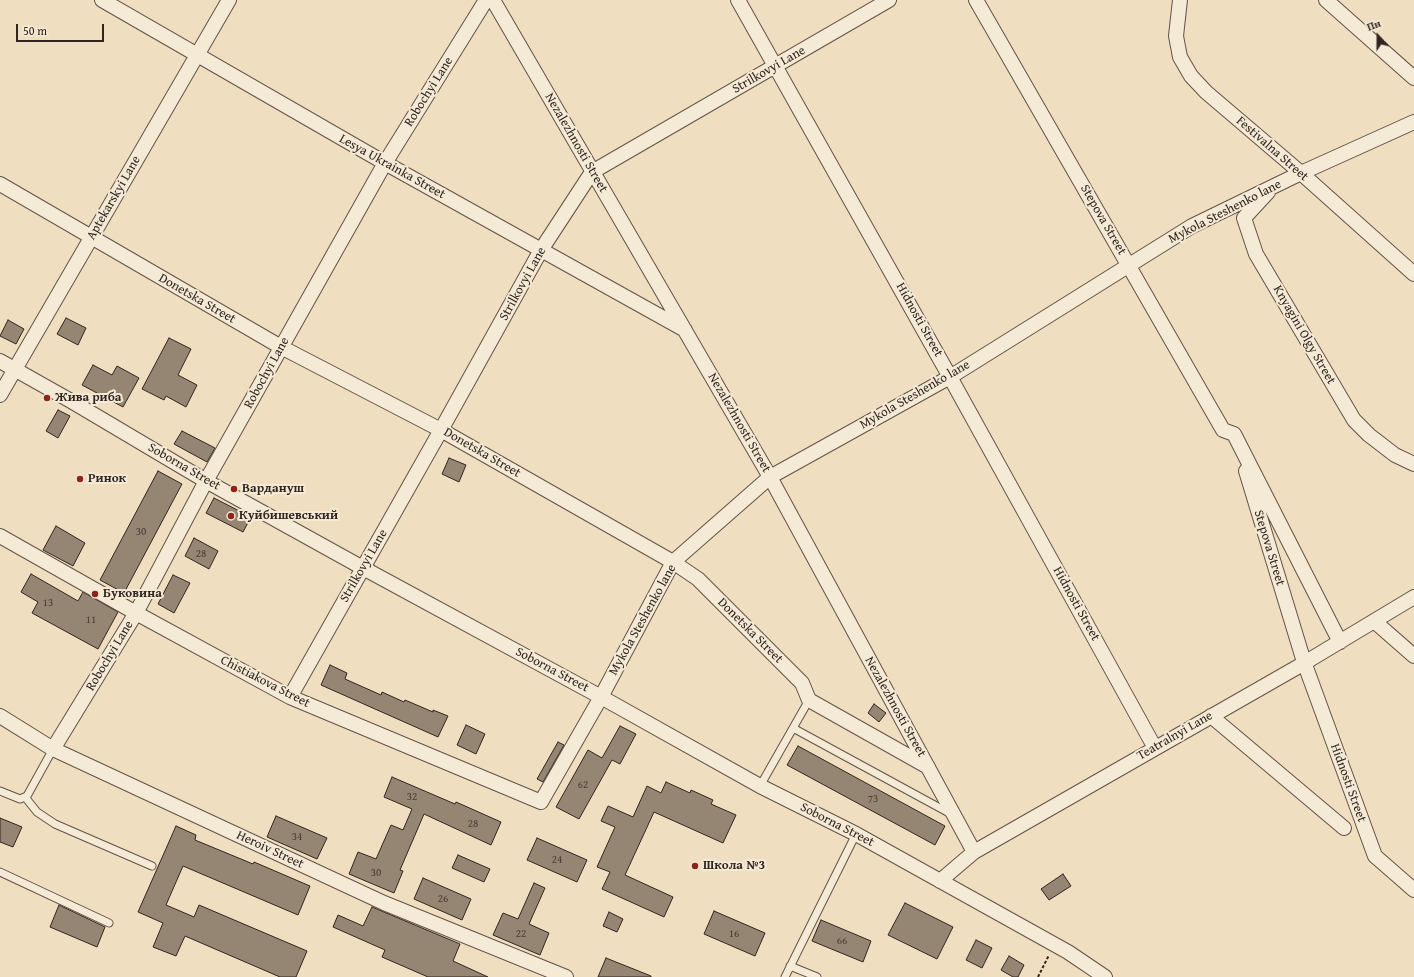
<!DOCTYPE html>
<meta charset="utf-8">
<style>
body{margin:0}
#map{position:relative;width:1414px;height:977px;overflow:hidden;background:#f0dec0;font-family:"Gentium Book Plus",serif}
canvas{display:block}
.north{position:absolute;left:1358px;top:16px;width:40px;height:40px;-webkit-text-stroke:3px #f5ead6;paint-order:stroke;rotate:339deg;font-size:11px;font-weight:700;line-height:16px;text-align:center;color:#322520}
.north::after{content:'';display:block;margin:auto;width:14px;height:18px;background:#322520;clip-path:polygon(50% 0,100% 100%,50% 72%,0 100%)}
.scale{position:absolute;left:16px;top:24px;width:88px;height:18px;box-sizing:border-box;border:2px solid #322520;border-top:0;padding-left:5px;font-size:12px;line-height:14px;white-space:nowrap;color:#322520;-webkit-text-stroke:3px #f5ead6;paint-order:stroke}
</style>
<div id="map">
<canvas width="1414" height="977"></canvas>
<div class="north">Пн</div>
<div class="scale">50 m</div>
</div>
<script>
const c = document.querySelector('canvas').getContext('2d');
c.lineJoin = 'round';
function fill(path, color) { c.fillStyle = color; c.fill(path, 'evenodd'); }
const poly = rows => new Path2D(rows.map(r => 'M' + r).join(''));
function strokePath(path, color, width, dash) { c.strokeStyle = color; c.lineWidth = width; c.lineCap = dash ? 'butt' : 'round'; c.setLineDash(dash || []); c.stroke(path); }
function write(font, color, halo, rows, align = 'center') {
  c.font = font + ' "Gentium Book Plus",serif'; c.lineWidth = 4; c.setLineDash([]); c.textBaseline = 'middle'; c.strokeStyle = halo; c.fillStyle = color; for (const [text, x, y, turn = 0] of rows) {
    c.save(); c.translate(x, y); c.rotate((+turn || 0) * Math.PI / 180); c.textAlign = isNaN(turn) ? turn : align; if (halo) c.strokeText(text, 0, 0); c.fillText(text, 0, 0); c.restore();
  }
}
const building = poly([
 [66,318,86,328,78,345,57,334,66,318],
 [8,320,24,329,16,344,0,336,8,320],
 [169,338,191,349,178,375,197,385,186,407,166,396,164,400,142,389,169,338],
 [93,365,112,375,117,366,139,378,123,407,82,385,93,365],
 [58,410,70,416,58,438,46,431,58,410],
 [182,431,215,448,207,462,174,444,182,431],
 [449,458,466,465,459,482,442,474,449,458],
 [158,471,182,484,124,593,100,580,158,471],
 [214,498,251,517,243,532,206,513,214,498],
 [56,526,85,543,73,566,43,550,56,526],
 [194,538,218,551,209,569,185,556,194,538],
 [31,574,78,601,83,592,118,612,98,649,32,613,38,602,21,592,31,574],
 [173,575,190,583,174,613,158,604,173,575],
 [330,665,347,673,345,679,381,695,382,692,404,702,405,700,433,712,433,710,448,716,438,737,321,685,330,665],
 [874,704,886,713,879,722,868,713,874,704],
 [466,725,485,734,476,754,457,745,466,725],
 [620,726,636,734,620,764,612,760,579,819,556,807,588,750,602,758,620,726],
 [558,742,564,745,543,782,537,779,558,742],
 [798,746,945,826,935,845,787,765,798,746],
 [392,777,455,804,456,802,501,822,491,845,424,814,400,870,403,871,394,893,349,874,358,852,376,859,391,825,403,830,412,809,384,797,392,777],
 [666,782,690,793,691,790,713,800,711,804,736,815,723,843,654,812,625,875,673,897,664,917,602,889,610,872,597,867,615,827,601,821,608,806,633,817,647,786,661,793,666,782],
 [276,816,327,838,317,859,267,837,276,816],
 [0,818,22,827,13,847,0,842,0,818],
 [176,826,196,835,195,840,253,864,254,862,310,886,298,915,183,866,166,905,194,917,199,905,307,951,296,977,280,977,185,936,176,956,153,947,163,923,138,912,176,826],
 [537,838,587,860,577,882,527,860,537,838],
 [458,855,490,869,484,882,452,868,458,855],
 [1063,874,1071,886,1049,900,1041,889,1063,874],
 [423,878,471,899,462,920,414,899,423,878],
 [534,883,545,888,529,924,549,933,540,955,493,935,503,913,518,919,534,883],
 [905,903,953,927,937,959,888,935,905,903],
 [59,905,105,927,97,947,50,927,59,905],
 [372,907,460,944,453,961,488,977,428,977,382,957,385,950,333,927,338,915,363,926,372,907],
 [714,911,765,933,755,956,704,934,714,911],
 [609,912,623,919,617,932,603,926,609,912],
 [821,920,871,941,863,962,812,941,821,920],
 [976,940,992,948,982,968,966,960,976,940],
 [1009,956,1024,965,1018,977,1013,977,1001,970,1009,956],
 [606,958,651,976,651,977,598,977,606,958]
]);
const path = poly([
 [1038,977,1049,955]
]);
const service = poly([
 [793,728,951,814],
 [760,786,809,700],
 [0,791,20,799,27,796,53,749],
 [25,797,37,812,55,824,152,866],
 [0,872,109,923],
 [790,966,817,977],
 [785,977,856,834]
]);
const minor = poly([
 [102,0,385,163,685,330],
 [493,0,770,477,974,852],
 [738,0,950,377,1155,748],
 [976,0,1223,430,1234,434,1340,642],
 [1180,0,1176,36,1180,57,1191,76,1206,92,1301,173,1414,274],
 [1326,0,1414,78],
 [0,184,281,347,441,430,673,562,698,579,802,683,809,700,928,767],
 [1268,192,1244,218,1256,254,1354,420,1369,435,1395,455,1414,464],
 [0,361,71,401,206,481,363,568,601,697,760,786,856,834,1068,952,1105,977],
 [0,395,229,0],
 [1246,471,1304,662,1375,856,1414,890],
 [0,536,136,613,290,697,541,802,601,697,673,562,770,477,950,377,1192,226,1301,173,1414,122],
 [1374,621,1414,656],
 [290,697,441,430,541,250,592,172,889,0],
 [0,716,53,749,384,903,566,977],
 [1211,716,1344,828],
 [53,749,136,613,206,481,385,163,486,0],
 [940,881,974,852,1301,665,1414,597]
]);
const markers = [
 [47,398,4,"#8f2418"],
 [80,479,4,"#8f2418"],
 [234,489,4,"#8f2418"],
 [231,516,4,"#8f2418"],
 [95,594,4,"#8f2418"],
 [695,866,4,"#8f2418"]
];
const numberNames = [
 ["30",141,532],
 ["28",201,554],
 ["13",48,603],
 ["11",91,620],
 ["62",583,785],
 ["32",412,797],
 ["73",873,799],
 ["28",473,824],
 ["34",297,837],
 ["24",557,860],
 ["30",376,873],
 ["26",443,899],
 ["22",521,934],
 ["16",734,934],
 ["66",842,941]
];
const streetNames = [
 ["Strilkovyi Lane",769,70,-30],
 ["Robochyi Lane",429,92,-58],
 ["Nezalezhnosti Street",576,143,60],
 ["Festivalna Street",1272,149,41],
 ["Lesya Ukrainka Street",392,167,29],
 ["Aptekarskyi Lane",114,198,-60],
 ["Mykola Steshenko lane",1225,212,-27],
 ["Stepova Street",1103,220,60],
 ["Strilkovyi Lane",523,284,-61],
 ["Donetska Street",197,299,30],
 ["Hidnosti Street",919,320,61],
 ["Knyagini Olgy Street",1304,335,60],
 ["Robochyi Lane",267,373,-61],
 ["Mykola Steshenko lane",915,395,-30],
 ["Nezalezhnosti Street",739,423,60],
 ["Donetska Street",482,453,30],
 ["Soborna Street",184,467,30],
 ["Stepova Street",1269,548,73],
 ["Strilkovyi Lane",364,566,-60],
 ["Hidnosti Street",1076,604,61],
 ["Mykola Steshenko lane",643,620,-61],
 ["Donetska Street",750,631,45],
 ["Robochyi Lane",110,656,-59],
 ["Soborna Street",552,670,28],
 ["Chistiakova Street",265,682,27],
 ["Nezalezhnosti Street",895,707,61],
 ["Teatralnyi Lane",1175,736,-30],
 ["Hidnosti Street",1348,783,70],
 ["Soborna Street",837,825,27],
 ["Heroiv Street",270,850,25]
];
const poiNames = [
 ["Жива риба",55,398],
 ["Ринок",88,479],
 ["Вардануш",242,489],
 ["Куйбишевський",239,516],
 ["Буковина",103,594],
 ["Школа №3",703,866]
];
fill(building, '#958573');
strokePath(building, '#322520', 1);
strokePath(service, '#625348', 9);
strokePath(minor, '#625348', 16);
strokePath(path, '#322520', 2, [3, 2]);
strokePath(service, '#f5ead6', 7);
strokePath(minor, '#f5ead6', 14);
for (const [x, y, r, color] of markers) { const dot = new Path2D(); dot.arc(x, y, r, 0, 2 * Math.PI); c.fillStyle = color; c.fill(dot); strokePath(dot, '#f5ead6', 1.5); }
write('11px', '#4b3d35', null, numberNames);
write('13px', '#322520', '#f5ead6', streetNames);
write('bold 13px', '#322520', '#f5ead6', poiNames, 'left');
</script>
